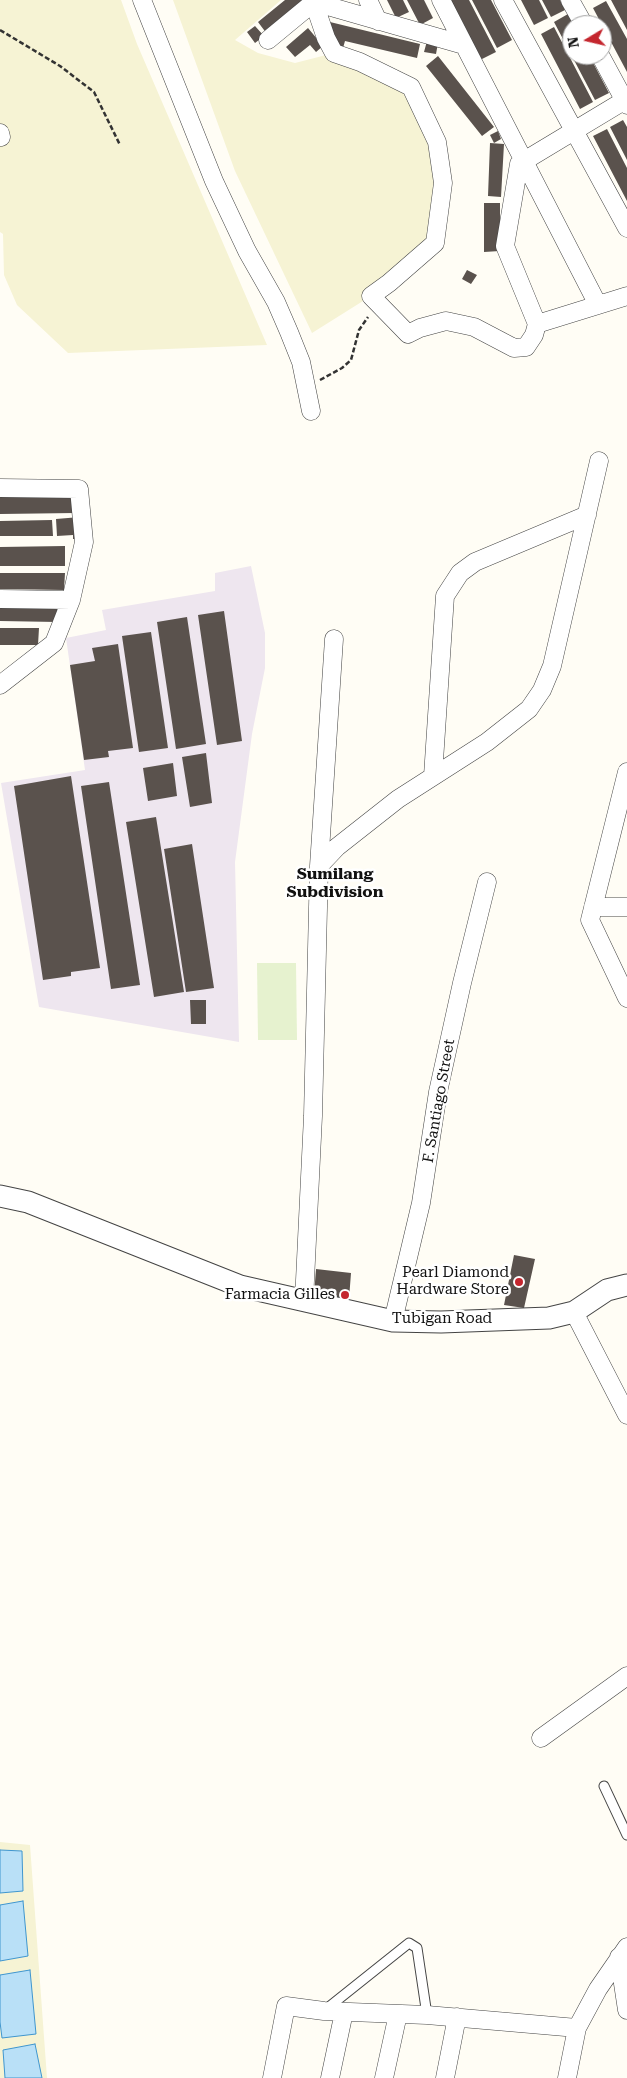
<!DOCTYPE html>
<style>
body{margin:0}
#map{position:relative;width:627px;height:2078px;overflow:hidden;background:#fffdf5;font-family:"Roboto Serif",serif}
canvas{display:block}
.north{position:absolute;left:562px;top:15px;width:50px;height:50px;box-sizing:border-box;background:#fff;border:1px solid #a0a0a0;border-radius:50%;rotate:261deg;font-size:14px;font-weight:700;line-height:20px;text-align:center;color:#111}
.north::after{content:'';display:block;margin:auto;width:18px;height:22px;background:#c4262e;clip-path:polygon(50% 0,100% 100%,50% 72%,0 100%)}
</style>
<div id="map">
<canvas width="627" height="2078"></canvas>
<div class="north">N</div>
</div>
<script>
const c = document.querySelector('canvas').getContext('2d');
c.lineJoin = 'round';
function fill(path, color) { c.fillStyle = color; c.fill(path, 'evenodd'); }
const poly = rows => new Path2D(rows.map(r => 'M' + r).join(''));
function strokePath(path, color, width, dash) { c.strokeStyle = color; c.lineWidth = width; c.lineCap = dash ? 'butt' : 'round'; c.setLineDash(dash || []); c.stroke(path); }
function write(font, color, halo, rows, align = 'center') {
  c.font = font + ' "Roboto Serif",serif'; c.lineWidth = 5; c.setLineDash([]); c.textBaseline = 'middle'; c.strokeStyle = halo; c.fillStyle = color; for (const [text, x, y, turn = 0] of rows) {
    c.save(); c.translate(x, y); c.rotate((+turn || 0) * Math.PI / 180); c.textAlign = isNaN(turn) ? turn : align; if (halo) c.strokeText(text, 0, 0); c.fillText(text, 0, 0); c.restore();
  }
}
const industrial = poly([
 [251,566,265,633,265,668,252,734,235,862,239,1042,39,1007,1,783,85,770,66,638,106,630,102,610,215,591,215,573]
]);
const farmland = poly([
 [0,0,121,0,137,44,267,345,68,353,17,305,4,275,3,234,0,232],
 [173,0,281,0,235,40,258,53,295,63,334,53,411,87,437,142,435,243,371,296,312,333,235,171],
 [0,1842,30,1845,47,2078,0,2078]
]);
const pitch = poly([
 [257,963,296,963,297,1040,258,1040]
]);
const water = poly([
 [0,1850,22,1851,23,1891,0,1893,0,1850],
 [23,1901,28,1956,0,1961,0,1905,23,1901],
 [30,1970,36,2034,2,2038,0,2022,0,1975,30,1970],
 [35,2044,42,2078,5,2078,3,2050,35,2044]
]);
const building = poly([
 [285,0,301,0,304,4,267,34,258,22],
 [387,0,403,0,409,12,396,18],
 [407,0,424,0,433,18,420,25],
 [449,0,469,0,496,52,480,60],
 [472,0,491,0,512,40,497,48],
 [521,0,539,0,548,18,534,25],
 [542,0,560,0,565,10,551,17],
 [611,0,627,0,627,30],
 [606,1,627,39,627,72,593,8],
 [568,14,573,25,572,55,589,55,609,93,595,100,554,22],
 [330,22,420,44,417,58,345,41,343,48,334,46,327,37],
 [255,26,264,36,255,43,247,32],
 [554,27,593,102,580,109,541,34],
 [308,28,323,46,316,52,310,45,295,57,286,47],
 [427,41,438,43,436,54,424,52],
 [438,56,494,127,482,136,426,66],
 [623,120,627,127,627,160,610,127],
 [607,129,627,168,627,201,593,136],
 [498,131,501,139,494,143,490,135],
 [490,143,504,144,501,197,488,196],
 [484,203,500,203,500,251,484,252],
 [467,270,477,275,471,284,462,279],
 [0,496,75,496,75,513,0,514],
 [80,517,81,539,73,539,73,535,57,536,56,519],
 [52,520,53,536,0,536,0,521],
 [65,546,65,566,0,566,0,547],
 [0,573,65,573,64,590,0,589],
 [0,604,57,605,57,622,0,621],
 [224,611,242,741,217,745,198,615],
 [187,617,206,744,176,749,157,622],
 [0,628,39,628,38,645,0,645],
 [151,632,168,748,139,752,122,636],
 [118,644,133,748,108,751,109,757,84,760,70,665,95,661,92,648],
 [206,753,212,803,190,807,182,757],
 [173,763,177,796,148,801,143,768],
 [71,776,100,968,71,972,71,976,43,980,14,786],
 [109,782,140,985,111,989,81,786],
 [156,817,184,992,154,997,126,822],
 [192,844,214,988,186,992,164,849],
 [190,1000,206,1000,206,1024,191,1024],
 [514,1255,535,1259,524,1308,504,1305],
 [316,1269,351,1273,349,1299,314,1295]
]);
const path = poly([
 [0,30,60,66,94,92,120,145],
 [320,380,342,368,351,360,359,330,368,317]
]);
const service = poly([
 [604,1786,627,1835],
 [325,2010,409,1943,417,1948,427,2015]
]);
const minor = poly([
 [142,0,214,181,247,251,276,302,289,332,301,362,311,411],
 [313,0,326,38,334,53,360,62,411,87,437,142,443,183,435,243,389,283,371,296,408,334,420,328,446,321,474,327,514,348,526,347,534,335,537,324],
 [368,0,378,21],
 [441,0,598,305],
 [503,0,627,228],
 [570,0,584,25],
 [314,2,464,45],
 [268,40,314,2],
 [600,55,627,105],
 [627,99,519,164,505,246,537,324,627,296],
 [0,133,1,137],
 [0,488,79,489,84,542,71,600,54,643,0,685],
 [0,599,71,600],
 [627,772,590,920,627,998],
 [433,776,445,596,460,573,475,562,587,515],
 [319,866,337,847,398,799,487,742,529,709,542,690,552,666,599,461],
 [593,907,627,907],
 [304,1301,313,1116,319,866,334,639],
 [574,1312,627,1415],
 [393,1321,421,1203,438,1092,462,983,487,882],
 [541,1738,627,1676],
 [619,1957,627,2010],
 [272,2078,286,2006,324,2011,427,2015,577,2028],
 [330,2078,344,2012],
 [384,2078,398,2014],
 [445,2078,457,2017],
 [567,2078,577,2028,598,1989,627,1947]
]);
const tertiary = poly([
 [0,1196,28,1202,240,1286,393,1321,441,1322,549,1318,574,1312,607,1290,627,1285]
]);
const markers = [
 [519,1282,5,"#c4262e"],
 [345,1295,5,"#c4262e"]
];
const streetNames = [
 ["F. Santiago Street",439,1101,-80],
 ["Tubigan Road",442,1319]
];
const poiNames = [
 ["Pearl Diamond",509,1273],
 ["Hardware Store",509,1290],
 ["Farmacia Gilles",335,1295]
];
const neighbourhoodNames = [
 ["Sumilang",335,874],
 ["Subdivision",335,892]
];
fill(industrial, '#eee6ef');
fill(farmland, '#f6f3d4');
fill(pitch, '#e6f2cf');
fill(water, '#b9e0f7');
strokePath(water, '#3f96cf', 1);
fill(building, '#5a524d');
strokePath(service, '#444', 11);
strokePath(minor, '#444', 19);
strokePath(tertiary, '#444', 23);
strokePath(path, '#333', 2.5, [5, 2.5]);
strokePath(service, '#fff', 9);
strokePath(minor, '#fff', 18);
strokePath(tertiary, '#fff', 21);
for (const [x, y, r, color] of markers) { const dot = new Path2D(); dot.arc(x, y, r, 0, 2 * Math.PI); c.fillStyle = color; c.fill(dot); strokePath(dot, '#fff', 2); }
write('15px', '#111', '#fff', streetNames);
write('15px', '#111', '#fff', poiNames, 'right');
write('bold 16px', '#111', '#fff', neighbourhoodNames);
</script>
